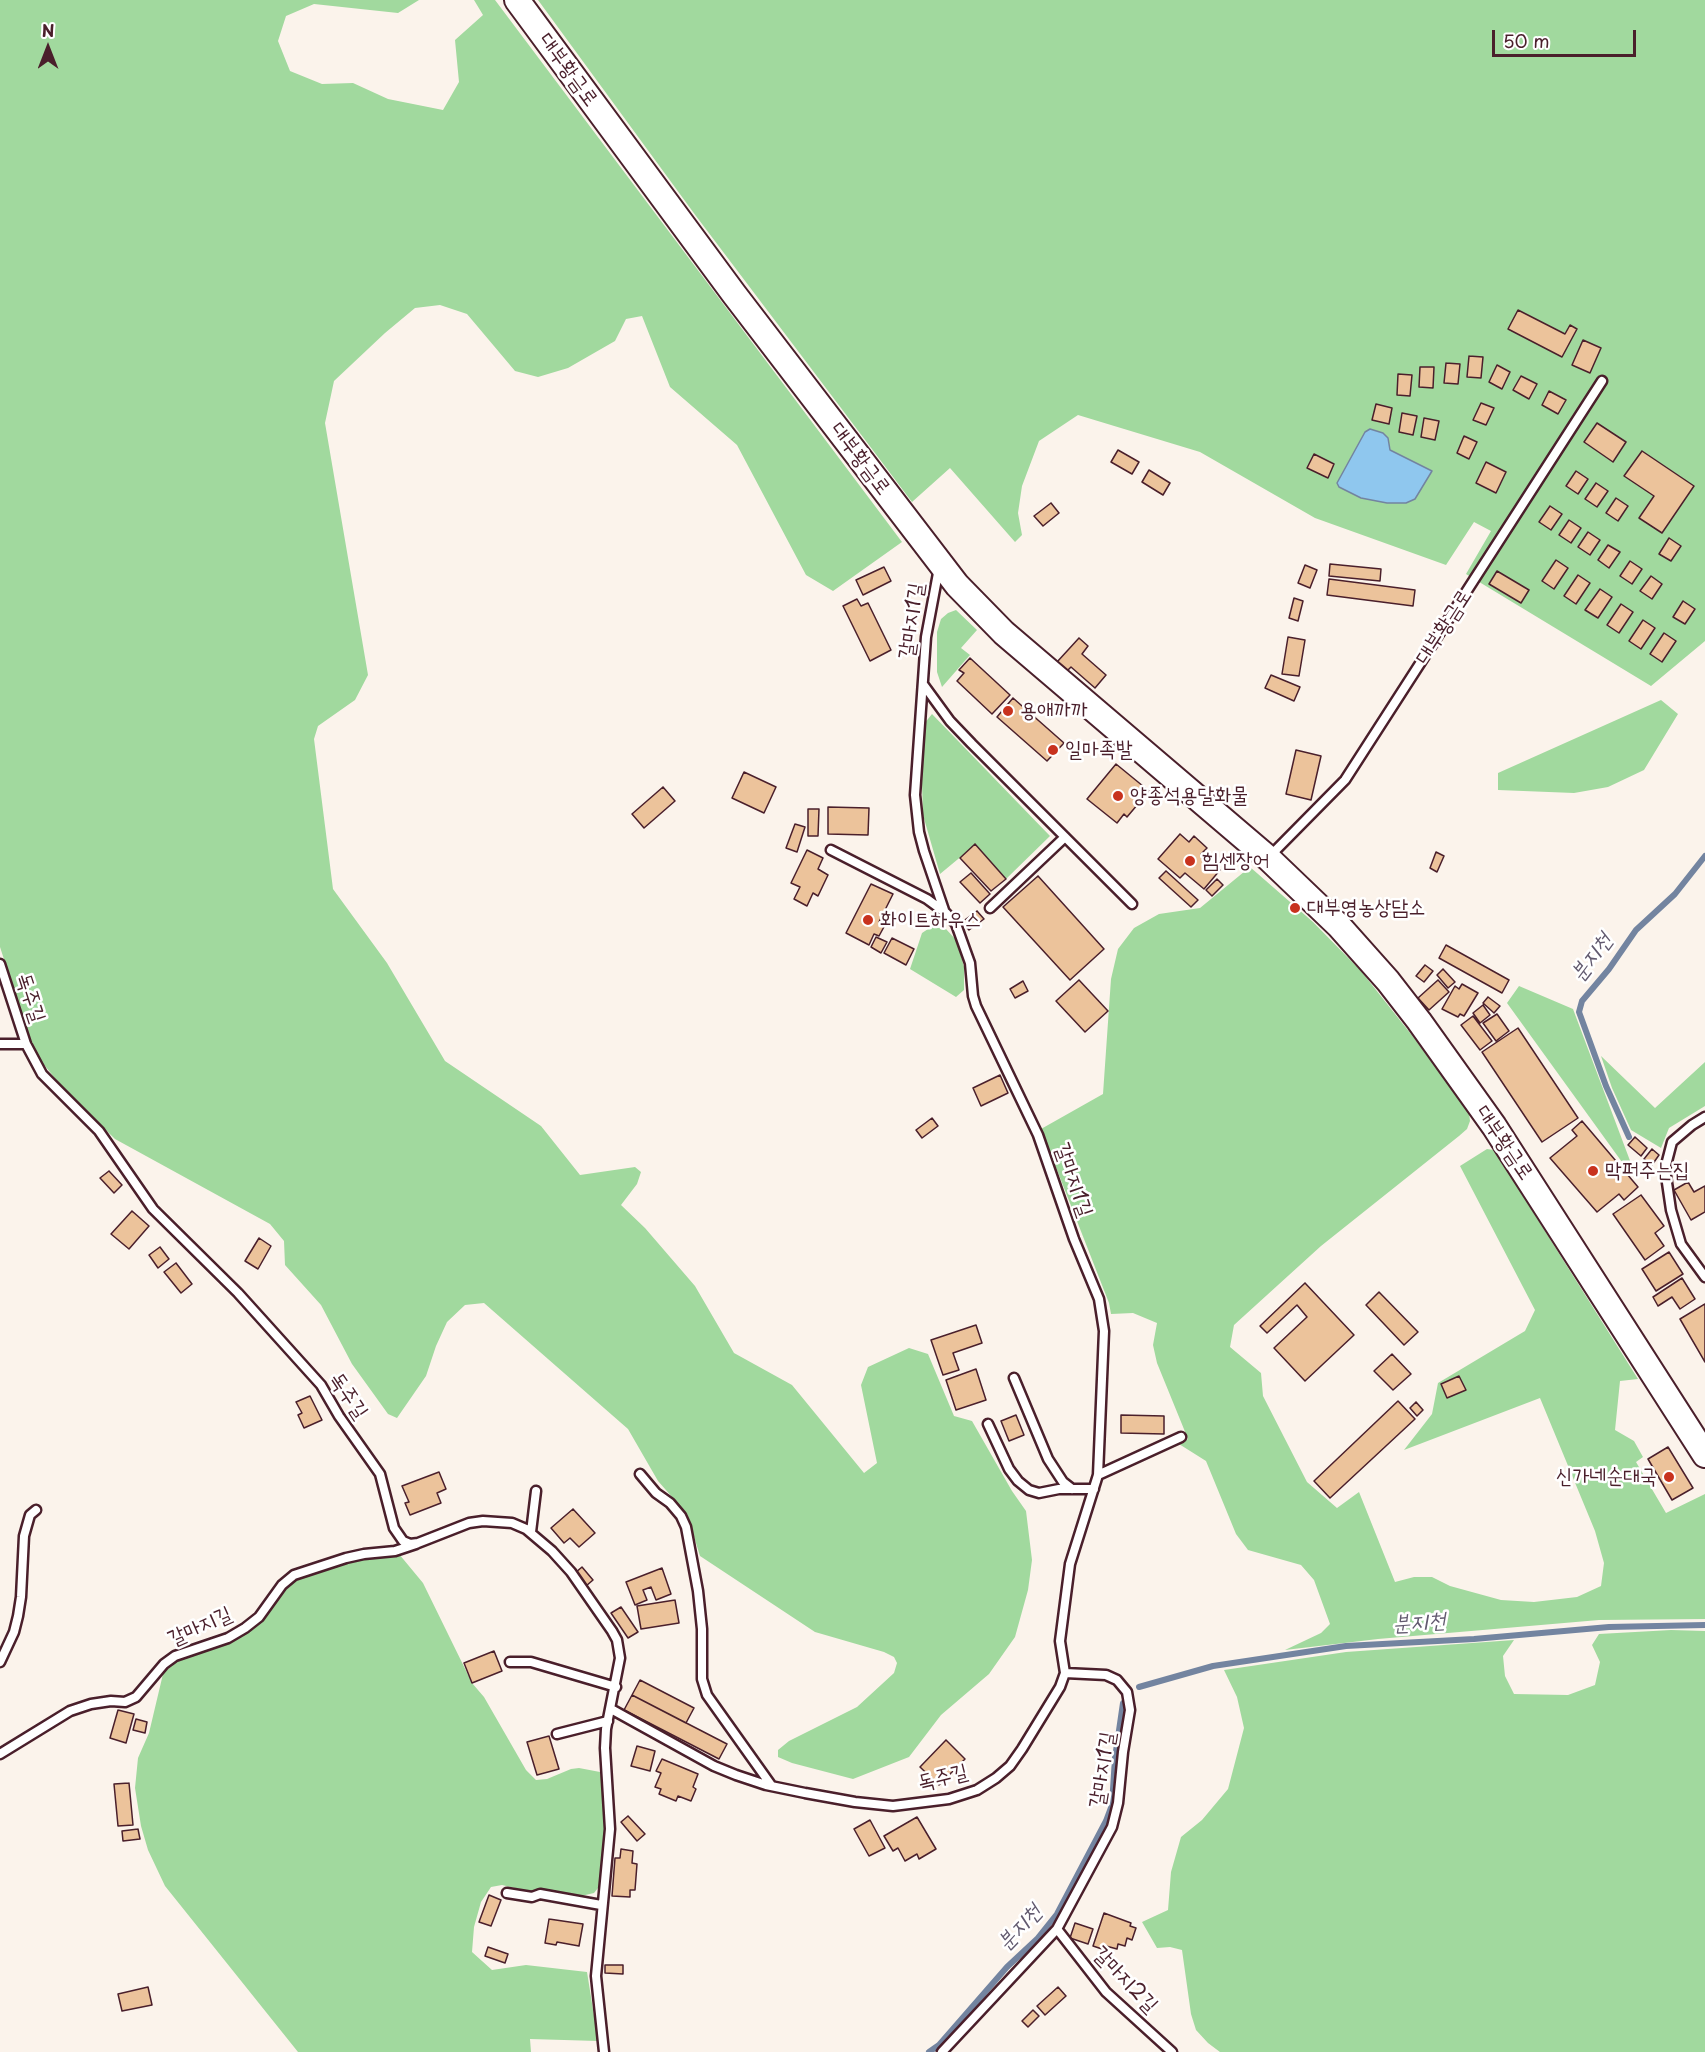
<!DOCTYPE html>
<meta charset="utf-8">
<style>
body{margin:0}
#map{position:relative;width:1705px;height:2052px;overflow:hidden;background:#fbf3eb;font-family:"Playpen Sans",sans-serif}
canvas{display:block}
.north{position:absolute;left:18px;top:18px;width:60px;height:60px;-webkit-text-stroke:4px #fff;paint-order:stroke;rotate:0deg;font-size:16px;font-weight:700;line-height:24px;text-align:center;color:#4a1f2b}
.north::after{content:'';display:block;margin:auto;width:21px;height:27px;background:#4a1f2b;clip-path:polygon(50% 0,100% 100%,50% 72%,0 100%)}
.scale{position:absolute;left:1492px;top:30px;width:144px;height:27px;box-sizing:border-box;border:3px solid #4a1f2b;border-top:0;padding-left:8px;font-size:18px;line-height:21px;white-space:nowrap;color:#4a1f2b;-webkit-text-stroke:4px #fff;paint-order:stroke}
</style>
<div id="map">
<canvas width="1705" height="2052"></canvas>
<div class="north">N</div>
<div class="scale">50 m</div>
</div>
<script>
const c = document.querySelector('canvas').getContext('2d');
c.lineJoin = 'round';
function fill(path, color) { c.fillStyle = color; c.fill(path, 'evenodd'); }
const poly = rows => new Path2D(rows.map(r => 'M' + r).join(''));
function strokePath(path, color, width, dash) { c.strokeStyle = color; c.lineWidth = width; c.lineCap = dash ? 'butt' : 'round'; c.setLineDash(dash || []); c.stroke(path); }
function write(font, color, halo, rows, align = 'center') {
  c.font = font + ' "Playpen Sans","Poor Story",sans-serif'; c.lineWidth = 5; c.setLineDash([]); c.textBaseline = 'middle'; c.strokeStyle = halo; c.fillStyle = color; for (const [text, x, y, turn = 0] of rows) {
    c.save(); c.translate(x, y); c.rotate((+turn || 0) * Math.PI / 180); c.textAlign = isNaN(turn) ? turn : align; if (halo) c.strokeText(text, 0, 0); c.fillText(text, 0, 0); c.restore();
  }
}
const green = poly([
 [0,0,419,0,398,13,314,4,286,16,278,41,290,71,322,84,353,83,388,99,443,110,459,82,455,40,483,15,474,0,495,0,902,542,833,591,806,575,737,445,670,387,642,316,626,319,615,341,568,368,538,377,515,371,467,314,440,305,415,308,385,333,334,381,325,423,368,675,355,700,318,726,314,739,333,889,387,963,445,1061,541,1126,580,1175,635,1167,641,1172,637,1184,621,1205,645,1228,695,1286,734,1353,792,1385,864,1473,877,1463,861,1385,868,1367,909,1348,928,1354,954,1416,972,1421,1012,1491,1026,1511,1032,1560,1028,1590,1015,1637,989,1674,941,1715,909,1757,853,1779,792,1763,778,1757,778,1750,789,1741,857,1707,894,1673,897,1663,894,1657,884,1652,815,1632,700,1556,687,1514,658,1481,628,1429,484,1303,465,1305,447,1322,436,1346,426,1376,397,1418,388,1414,352,1364,321,1305,285,1265,284,1241,270,1224,115,1139,62,1087,41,1061,29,1036,0,947],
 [538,0,1705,0,1705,641,1651,686,1466,574,1491,531,1474,522,1446,565,1315,518,1200,452,1078,415,1039,441,1022,486,1018,513,1022,535,1015,542,950,468,912,502,696,216],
 [956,610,977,630,961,648,970,655,942,687,937,672,937,632,941,619,948,613],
 [1661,700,1678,714,1644,770,1608,787,1574,793,1498,790,1498,773],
 [932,714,1050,836,1006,879,975,845,940,874,923,815,922,784,924,724],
 [1250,867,1313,922,1361,971,1414,1038,1469,1113,1470,1121,1467,1129,1459,1136,1321,1246,1234,1325,1230,1347,1261,1373,1263,1396,1307,1482,1337,1508,1359,1492,1395,1582,1414,1577,1432,1577,1450,1586,1501,1600,1534,1602,1577,1597,1601,1586,1604,1563,1595,1531,1540,1398,1404,1450,1432,1414,1438,1383,1525,1331,1535,1310,1460,1166,1487,1149,1494,1150,1638,1379,1620,1381,1615,1430,1634,1441,1643,1457,1636,1462,1666,1513,1705,1494,1705,1619,1599,1620,1378,1639,1285,1650,1321,1633,1330,1624,1314,1580,1301,1565,1248,1550,1236,1534,1206,1461,1179,1444,1188,1439,1157,1363,1153,1345,1157,1323,1133,1313,1111,1314,1109,1303,1041,1129,1103,1094,1111,979,1118,949,1134,928,1159,914,1200,908],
 [931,927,946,929,957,941,964,967,964,990,956,997,910,969,922,933],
 [1519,986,1573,1009,1632,1166,1627,1169,1507,1003],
 [1601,1056,1655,1108,1705,1062,1705,1106,1669,1128,1661,1148,1631,1130,1612,1088],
 [399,1554,423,1583,472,1683,484,1697,526,1770,536,1780,547,1779,571,1769,579,1768,600,1772,605,1796,606,1819,601,1881,598,1888,594,1893,581,1896,546,1889,528,1891,502,1885,491,1887,481,1902,474,1927,472,1952,492,1970,526,1965,587,1972,598,2041,530,2039,531,2052,298,2052,165,1886,148,1850,141,1826,135,1788,138,1758,149,1733,163,1674,180,1657,220,1647,244,1635,266,1616,282,1593,297,1578,354,1560],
 [1671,1630,1705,1631,1705,2052,1220,2052,1208,2043,1196,2030,1191,2014,1182,1950,1170,1947,1157,1948,1142,1922,1168,1910,1171,1872,1181,1837,1202,1820,1228,1789,1244,1728,1237,1697,1224,1670,1346,1652,1514,1640,1503,1656,1505,1676,1514,1694,1568,1695,1595,1685,1600,1662,1592,1645,1599,1634]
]);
const water = poly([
 [1370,429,1383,433,1388,438,1390,450,1432,471,1415,499,1406,503,1387,503,1361,498,1339,487,1337,483,1365,432,1370,429]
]);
const stream = poly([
 [1629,1137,1606,1086,1579,1012,1582,1001,1609,969,1636,930,1675,894,1705,856],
 [1139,1687,1213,1666,1346,1646,1474,1639,1609,1627,1705,1625],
 [929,2052,939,2045,1007,1967,1037,1939,1057,1914,1106,1821,1112,1805,1115,1758,1123,1703]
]);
const building = poly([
 [1518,310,1565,334,1570,325,1577,329,1562,357,1508,329,1518,310],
 [1583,340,1601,348,1590,373,1572,365,1583,340],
 [1469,356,1483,357,1481,378,1467,377,1469,356],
 [1446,363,1460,364,1458,384,1444,383,1446,363],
 [1497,365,1510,372,1502,389,1489,382,1497,365],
 [1420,367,1434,367,1433,388,1419,387,1420,367],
 [1398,374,1412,375,1410,396,1397,395,1398,374],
 [1521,376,1537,384,1529,399,1513,390,1521,376],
 [1549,391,1566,400,1558,414,1542,405,1549,391],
 [1481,403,1494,408,1486,425,1473,420,1481,403],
 [1376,404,1392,408,1389,424,1372,420,1376,404],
 [1402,413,1417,416,1413,435,1399,432,1402,413],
 [1424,418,1439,421,1435,440,1421,437,1424,418],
 [1597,423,1626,442,1613,462,1584,442,1597,423],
 [1464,436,1477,442,1469,459,1457,453,1464,436],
 [1118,450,1139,462,1132,474,1111,462,1118,450],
 [1642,451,1694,486,1662,533,1639,518,1654,496,1624,476,1642,451],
 [1314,454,1334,464,1328,478,1307,468,1314,454],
 [1486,462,1506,472,1496,493,1476,483,1486,462],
 [1149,470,1170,483,1163,495,1142,482,1149,470],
 [1576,471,1588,479,1578,494,1566,486,1576,471],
 [1596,483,1608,491,1597,507,1585,499,1596,483],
 [1616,498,1628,506,1618,521,1606,513,1616,498],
 [1051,503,1059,513,1043,526,1034,516,1051,503],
 [1550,506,1562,514,1551,530,1539,522,1550,506],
 [1569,520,1581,528,1571,543,1559,535,1569,520],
 [1588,532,1600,540,1590,555,1578,547,1588,532],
 [1669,538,1681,546,1671,561,1659,554,1669,538],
 [1608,545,1620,552,1609,568,1598,560,1608,545],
 [1556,560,1568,568,1554,589,1542,581,1556,560],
 [1630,561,1642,569,1632,584,1620,576,1630,561],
 [1330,564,1381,569,1380,581,1329,576,1330,564],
 [1305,565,1317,570,1310,588,1298,583,1305,565],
 [884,567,891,581,863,595,856,580,884,567],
 [1497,571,1529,590,1521,603,1489,584,1497,571],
 [1578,575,1590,583,1576,604,1564,596,1578,575],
 [1651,576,1662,584,1652,599,1640,591,1651,576],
 [1329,579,1415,590,1413,606,1327,595,1329,579],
 [1600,589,1612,597,1598,618,1585,610,1600,589],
 [1294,598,1303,601,1298,621,1289,618,1294,598],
 [857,599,861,606,868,603,891,650,870,661,843,606,857,599],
 [1683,601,1695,609,1685,624,1673,617,1683,601],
 [1621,604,1633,612,1619,633,1607,625,1621,604],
 [1643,620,1655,628,1641,649,1629,641,1643,620],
 [1664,633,1676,641,1662,662,1650,654,1664,633],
 [1288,637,1305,640,1299,676,1282,674,1288,637],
 [1079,638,1088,646,1082,654,1106,675,1095,688,1071,667,1067,671,1057,662,1079,638],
 [970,658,1010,695,992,714,957,681,964,673,959,670,970,658],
 [1271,675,1300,687,1294,701,1265,688,1271,675],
 [1013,698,1064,743,1047,761,997,717,1013,698],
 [1296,750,1321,756,1311,800,1286,794,1296,750],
 [1116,764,1149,791,1127,817,1124,814,1117,823,1087,799,1116,764],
 [744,772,776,787,764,813,732,798,744,772],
 [663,787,675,801,644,828,632,814,663,787],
 [828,807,869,808,868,835,828,834,828,807],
 [808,809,819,809,818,836,808,836,808,809],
 [795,824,805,827,797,852,786,848,795,824],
 [1180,834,1189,842,1194,836,1207,848,1201,854,1220,870,1204,889,1185,873,1180,878,1158,859,1180,834],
 [975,844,1006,879,991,891,960,858,975,844],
 [807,850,823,858,818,869,828,875,818,896,813,893,807,906,794,899,800,887,791,883,807,850],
 [1436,852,1444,856,1437,872,1430,868,1436,852],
 [1166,871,1198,900,1191,907,1159,878,1166,871],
 [971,873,990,894,980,903,960,882,971,873],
 [1038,876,1104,949,1070,980,1003,907,1038,876],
 [1217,879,1223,885,1212,896,1206,890,1217,879],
 [871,884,893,894,879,922,885,925,879,936,874,934,869,945,846,933,871,884],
 [977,911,984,919,969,930,962,922,977,911],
 [876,937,887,942,881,953,871,947,876,937],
 [892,938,914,949,906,965,884,953,892,938],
 [1446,945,1509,980,1502,993,1439,958,1446,945],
 [1425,965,1433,971,1424,982,1416,976,1425,965],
 [1443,969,1455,982,1448,988,1437,975,1443,969],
 [1079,980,1108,1011,1085,1032,1056,1001,1079,980],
 [1438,980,1449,992,1429,1010,1418,998,1438,980],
 [1023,981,1028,991,1015,998,1010,989,1023,981],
 [1462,984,1478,993,1464,1016,1460,1014,1458,1017,1442,1009,1455,986,1459,989,1462,984],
 [1488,997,1500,1006,1494,1013,1483,1003,1488,997],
 [1483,1005,1490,1015,1480,1023,1473,1013,1483,1005],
 [1497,1014,1509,1031,1496,1041,1483,1023,1497,1014],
 [1473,1016,1492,1041,1480,1050,1461,1025,1473,1016],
 [1518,1028,1578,1118,1542,1142,1482,1052,1518,1028],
 [1000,1075,1008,1093,981,1106,973,1088,1000,1075],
 [932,1118,938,1126,922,1138,916,1130,932,1118],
 [1582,1121,1638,1187,1624,1200,1619,1194,1597,1212,1550,1158,1577,1136,1572,1130,1582,1121],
 [1635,1137,1647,1148,1641,1156,1628,1145,1635,1137],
 [1652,1149,1659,1155,1652,1165,1644,1159,1652,1149],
 [109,1171,122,1185,114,1193,100,1178,109,1171],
 [1688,1182,1694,1192,1705,1186,1705,1212,1691,1220,1674,1190,1688,1182],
 [1641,1195,1664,1226,1655,1233,1664,1246,1645,1260,1613,1214,1641,1195],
 [132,1211,149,1226,129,1249,111,1234,132,1211],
 [259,1238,271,1246,258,1269,245,1261,259,1238],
 [160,1247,169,1259,158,1268,149,1255,160,1247],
 [1669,1252,1683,1274,1656,1291,1642,1269,1669,1252],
 [176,1263,192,1284,181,1293,164,1272,176,1263],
 [1682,1278,1695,1299,1680,1309,1672,1297,1658,1306,1653,1297,1682,1278],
 [1305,1283,1354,1335,1305,1381,1274,1348,1307,1317,1297,1305,1267,1333,1260,1326,1305,1283],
 [1379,1292,1418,1332,1404,1345,1366,1305,1379,1292],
 [1705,1304,1705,1362,1680,1319,1705,1304],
 [976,1325,982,1343,953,1353,959,1370,943,1375,931,1340,976,1325],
 [1392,1354,1411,1374,1393,1390,1374,1371,1392,1354],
 [976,1369,986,1400,956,1410,946,1380,976,1369],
 [1459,1376,1466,1390,1447,1398,1441,1384,1459,1376],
 [310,1396,322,1420,304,1428,298,1415,302,1413,296,1402,310,1396],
 [1398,1401,1415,1419,1330,1498,1314,1481,1398,1401],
 [1416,1402,1423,1410,1417,1416,1410,1408,1416,1402],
 [1016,1415,1024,1435,1009,1441,1001,1421,1016,1415],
 [1121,1415,1164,1416,1164,1434,1121,1433,1121,1415],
 [1668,1447,1693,1488,1672,1500,1648,1459,1668,1447],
 [439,1472,446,1489,437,1493,441,1503,410,1515,405,1503,409,1502,402,1486,439,1472],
 [573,1509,595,1533,579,1547,570,1538,564,1543,551,1528,573,1509],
 [582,1567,593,1580,586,1586,575,1573,582,1567],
 [662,1568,671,1594,656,1600,651,1587,643,1590,647,1600,635,1605,626,1582,662,1568],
 [675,1600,679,1623,641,1629,637,1606,675,1600],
 [621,1607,638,1632,628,1638,611,1613,621,1607],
 [494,1651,502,1671,472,1683,464,1663,494,1651],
 [640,1680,694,1708,686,1723,632,1695,640,1680],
 [632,1695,727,1744,719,1759,624,1710,632,1695],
 [118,1710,134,1714,126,1743,110,1738,118,1710],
 [136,1719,147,1722,145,1733,133,1730,136,1719],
 [549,1736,559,1769,537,1775,527,1742,549,1736],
 [946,1740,965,1759,939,1785,920,1767,946,1740],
 [637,1746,655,1751,650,1771,631,1766,637,1746],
 [662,1759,698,1774,693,1787,696,1789,691,1801,678,1796,676,1801,659,1794,661,1789,655,1787,661,1773,656,1771,662,1759],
 [129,1783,133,1825,118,1826,114,1784,129,1783],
 [628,1816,645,1834,637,1841,621,1822,628,1816],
 [917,1817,936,1849,919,1859,917,1854,905,1861,898,1848,893,1851,884,1836,917,1817],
 [870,1820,885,1848,869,1856,854,1829,870,1820],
 [138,1829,140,1839,123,1841,122,1831,138,1829],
 [621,1849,633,1851,632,1863,637,1864,635,1890,630,1890,630,1897,612,1896,615,1858,620,1858,621,1849],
 [489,1895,501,1900,491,1926,479,1922,489,1895],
 [1104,1913,1131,1923,1130,1926,1136,1928,1132,1940,1127,1938,1125,1946,1118,1944,1117,1949,1106,1946,1105,1950,1093,1946,1104,1913],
 [549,1919,583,1924,579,1946,557,1942,556,1945,545,1943,549,1919],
 [1075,1923,1093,1929,1088,1944,1070,1938,1075,1923],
 [488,1947,508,1954,505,1963,485,1956,488,1947],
 [605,1965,623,1965,623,1974,605,1973,605,1965],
 [148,1987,152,2005,122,2011,118,1994,148,1987],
 [1058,1987,1066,1996,1045,2015,1037,2006,1058,1987],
 [1033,2010,1039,2016,1028,2027,1022,2021,1033,2010]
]);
const lane = poly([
 [939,568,926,637,915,795,919,832,924,851,944,910],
 [923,684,950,721,972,744,1132,904],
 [831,850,927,899,946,913,956,924,970,963,973,996,976,1006,1038,1135,1074,1239,1099,1299,1104,1331,1098,1475,1070,1564,1060,1641,1065,1673],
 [1270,856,1345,780,1602,381],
 [990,908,1065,837],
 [0,964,26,1044,42,1074,99,1131,153,1209,238,1293,321,1385,339,1416,380,1474,394,1528,403,1541,410,1544,418,1543,469,1523,483,1521,512,1523,526,1529,552,1551,571,1572,612,1631,617,1640,620,1658,606,1729,605,1748,610,1829,596,1976,604,2052],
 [0,1044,26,1044],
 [1705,1117,1692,1125,1672,1142,1665,1169,1671,1210,1681,1244,1705,1277],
 [1014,1378,1048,1459,1063,1482,1072,1489],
 [988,1424,1009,1469,1018,1481,1029,1490,1039,1493,1059,1489,1094,1489],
 [640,1474,656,1493,670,1503,681,1516,686,1527,698,1591,702,1629,702,1679,707,1695,771,1785],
 [1098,1475,1181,1437],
 [531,1532,536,1491],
 [0,1662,14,1632,18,1616,21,1597,24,1536,30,1515,36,1510],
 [510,1662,531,1662,616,1687],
 [611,1709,714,1766,736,1775,766,1785,805,1793,855,1802,893,1806,949,1799,977,1790,996,1778,1010,1766,1022,1749,1060,1687,1065,1673],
 [557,1734,608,1721],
 [0,1754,70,1711,91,1704,111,1701,125,1702,136,1697,164,1664,175,1656,228,1638,245,1628,259,1617,282,1585,294,1575,346,1558,364,1554,395,1551,416,1544],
 [507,1893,532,1897,540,1894,601,1905],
 [1057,1929,1106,1992,1172,2052],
 [942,2052,1057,1929,1112,1827,1118,1803,1123,1752,1130,1710,1127,1692,1117,1680,1106,1675,1065,1673]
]);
const secondary = poly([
 [517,0,734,294,957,585,1004,633,1268,858,1339,926,1388,981,1419,1021,1494,1126,1705,1455]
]);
const markers = [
 [1008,711,6,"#c8321e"],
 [1053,750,6,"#c8321e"],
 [1118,796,6,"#c8321e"],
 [1190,861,6,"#c8321e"],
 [1295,908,6,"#c8321e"],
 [868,920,6,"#c8321e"],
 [1593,1171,6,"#c8321e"],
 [1669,1477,6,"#c8321e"]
];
const streetNames = [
 ["대부황금로",568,70,54],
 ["대부황금로",860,459,53],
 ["갈마지1길",912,621,-82],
 ["대부황금로",1444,627,-57],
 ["독주길",30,998,72],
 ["대부황금로",1504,1143,56],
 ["갈마지1길",1073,1180,71],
 ["독주길",348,1396,56],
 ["갈마지길",200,1627,-24],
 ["갈마지1길",1103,1770,-81],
 ["독주길",943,1778,-14],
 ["갈마지2길",1125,1980,46]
];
const poiNames = [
 ["용애까까",1020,711],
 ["일마족발",1065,750],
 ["양종석용달화물",1130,796],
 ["힘센장어",1202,861],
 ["대부영농상담소",1307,908],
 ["화이트하우스",880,920],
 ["막퍼주는집",1605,1171],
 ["신가네순대국",1657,1477,"right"]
];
const waterNames = [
 ["분지천",1592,958,-53],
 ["분지천",1419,1623,-4],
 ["분지천",1020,1928,-47]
];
fill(green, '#a1d99e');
fill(water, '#8fc7ee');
strokePath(water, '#7384a0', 1.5);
strokePath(stream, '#7384a0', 6);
fill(building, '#ecc39b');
strokePath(building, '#4a1f2b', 1.5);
strokePath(lane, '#4a1f2b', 13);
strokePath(secondary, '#4a1f2b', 28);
strokePath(lane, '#fff', 8);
strokePath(secondary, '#fff', 24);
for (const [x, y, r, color] of markers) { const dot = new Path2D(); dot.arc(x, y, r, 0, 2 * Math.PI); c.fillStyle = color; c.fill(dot); strokePath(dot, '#fff', 2); }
write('21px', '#4a1f2b', '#fff', streetNames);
write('21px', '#4a1f2b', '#fff', poiNames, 'left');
write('italic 22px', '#625a6f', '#fff', waterNames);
</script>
